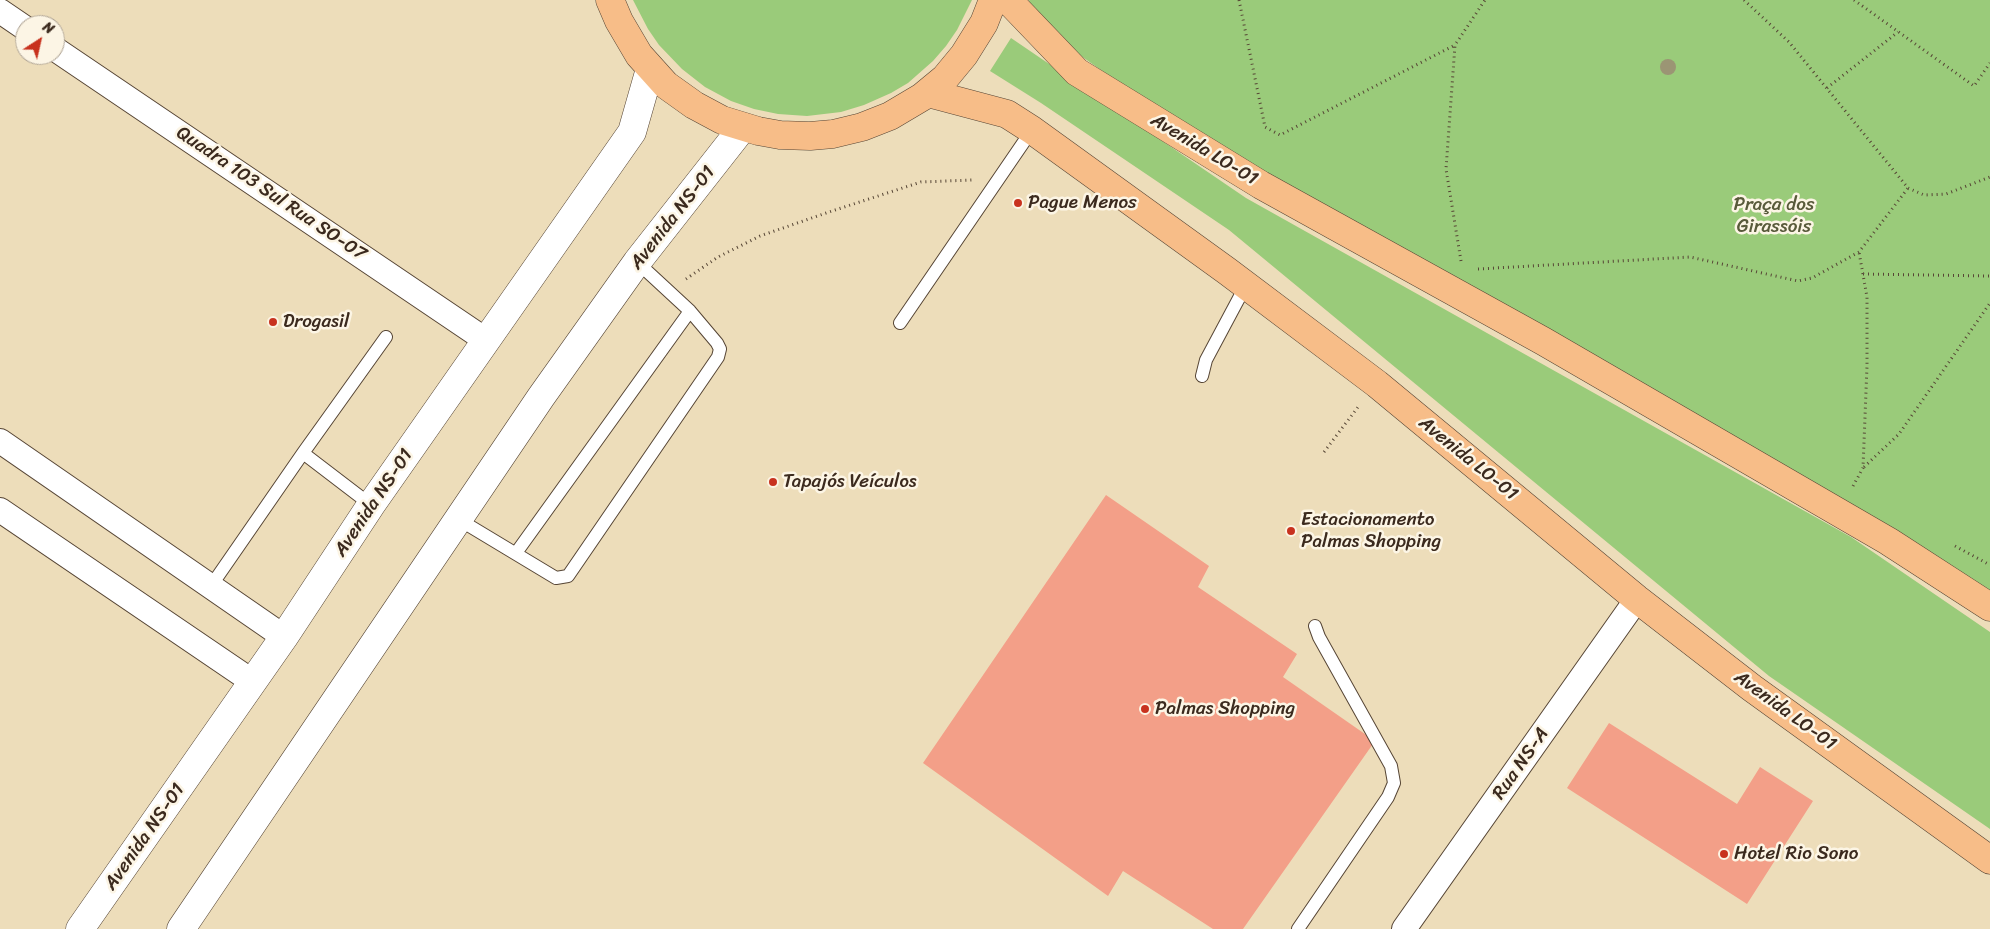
<!DOCTYPE html>
<meta charset="utf-8">
<style>
body{margin:0}
#map{position:relative;width:1990px;height:929px;overflow:hidden;background:#edddba;font-family:Sriracha,sans-serif}
canvas{display:block}
.north{position:absolute;left:15px;top:15px;width:50px;height:50px;box-sizing:border-box;background:#fcf5e5;border:1px solid #afa495;border-radius:50%;rotate:35deg;font-size:14px;font-weight:700;line-height:20px;text-align:center;color:#3b2a1e}
.north::after{content:'';display:block;margin:auto;width:18px;height:22px;background:#c8321e;clip-path:polygon(50% 0,100% 100%,50% 72%,0 100%)}
</style>
<div id="map">
<canvas width="1990" height="929"></canvas>
<div class="north">N</div>
</div>
<script>
const c = document.querySelector('canvas').getContext('2d');
c.lineJoin = 'round';
function fill(path, color) { c.fillStyle = color; c.fill(path, 'evenodd'); }
const poly = rows => new Path2D(rows.map(r => 'M' + r).join(''));
function strokePath(path, color, width, dash) { c.strokeStyle = color; c.lineWidth = width; c.lineCap = dash ? 'butt' : 'round'; c.setLineDash(dash || []); c.stroke(path); }
function write(font, color, halo, rows, align = 'center') {
  c.font = font + ' Sriracha,sans-serif'; c.lineWidth = 5; c.setLineDash([]); c.textBaseline = 'middle'; c.strokeStyle = halo; c.fillStyle = color; for (const [text, x, y, turn = 0] of rows) {
    c.save(); c.translate(x, y); c.rotate((+turn || 0) * Math.PI / 180); c.textAlign = isNaN(turn) ? turn : align; if (halo) c.strokeText(text, 0, 0); c.fillText(text, 0, 0); c.restore();
  }
}
const green = poly([
 [633,0,972,0,957,30,946,46,933,61,908,83,891,93,864,105,841,112,807,116,778,114,754,109,731,101,705,87,682,69,659,45,648,29],
 [1029,0,1990,0,1990,595,1173,121,1050,34,1031,8],
 [1011,38,1246,198,1851,537,1990,632,1990,829,1769,676,1229,230,1041,103,990,71]
]);
const building = poly([
 [1106,495,1209,566,1198,587,1297,654,1283,677,1375,741,1243,929,1213,929,1123,871,1108,896,923,763],
 [1609,723,1737,804,1760,767,1813,801,1747,904,1567,788]
]);
const path = poly([
 [1239,0,1265,127,1280,135,1455,45],
 [1744,0,1789,42,1908,188,1924,195,1946,194,1990,177],
 [1854,0,1974,86,1990,63],
 [1827,88,1898,32],
 [1461,261,1446,169,1455,45,1485,0],
 [1478,269,1690,257,1798,281,1812,278,1859,252,1908,188],
 [1863,274,1990,276],
 [686,279,718,257,760,236,829,212,921,182,972,180],
 [1324,452,1358,407],
 [1864,467,1899,434,1990,303],
 [1853,486,1863,468,1867,366,1867,297,1859,252],
 [1955,546,1990,565]
]);
const service = poly([
 [900,323,1032,130],
 [1202,376,1206,360,1246,285],
 [303,453,371,505],
 [458,519,556,578,568,576,718,357,720,349,717,343,690,311,637,262],
 [516,553,690,311],
 [211,586,303,453,386,337],
 [1298,929,1388,797,1394,783,1391,766,1319,637,1315,626]
]);
const minor = poly([
 [0,11,25,28],
 [55,49,487,341],
 [0,441,284,637],
 [0,510,253,682],
 [1404,929,1637,599]
]);
const tertiary = poly([
 [80,929,284,637,371,505,632,132,650,69],
 [181,929,541,397,637,262,743,127]
]);
const primary = poly([
 [610,0,619,21,639,55,666,85,694,105,722,120,758,131,780,135,810,136,833,134,862,127,890,116,922,97,945,78,964,55,984,23,993,0],
 [1008,0,1077,72,1261,185,1543,341,1888,541,1990,607],
 [928,93,1007,114,1032,130,1227,271,1377,384,1637,599,1752,688,1990,860]
]);
const trees = [
 [1668,67]
];
const markers = [
 [1018,203,5,"#c8321e"],
 [273,322,5,"#c8321e"],
 [773,482,5,"#c8321e"],
 [1291,531,5,"#c8321e"],
 [1145,709,5,"#c8321e"],
 [1724,854,5,"#c8321e"]
];
const streetNames = [
 ["Avenida LO-01",1204,150,31],
 ["Quadra 103 Sul Rua SO-07",271,194,34],
 ["Avenida NS-01",673,218,-52],
 ["Avenida LO-01",1468,459,39],
 ["Avenida NS-01",374,503,-56],
 ["Avenida LO-01",1785,711,36],
 ["Rua NS-A",1521,764,-55],
 ["Avenida NS-01",145,837,-55]
];
const poiNames = [
 ["Pague Menos",1028,203],
 ["Drogasil",283,322],
 ["Tapajós Veículos",783,482],
 ["Estacionamento",1301,520],
 ["Palmas Shopping",1301,542],
 ["Palmas Shopping",1155,709],
 ["Hotel Rio Sono",1734,854]
];
const parkNames = [
 ["Praça dos",1774,205],
 ["Girassóis",1774,227]
];
fill(green, '#9acb7a');
fill(building, '#f39f88');
strokePath(service, '#564535', 14);
strokePath(minor, '#564535', 26);
strokePath(tertiary, '#564535', 29);
strokePath(primary, '#564535', 29);
strokePath(path, '#564535', 3, [1, 4]);
strokePath(service, '#fff', 12);
strokePath(minor, '#fff', 24);
strokePath(tertiary, '#fff', 28);
strokePath(primary, '#f7bd88', 28);
c.fillStyle = '#9b9574';
for (const [x, y] of trees) { c.beginPath(); c.arc(x, y, 8, 0, 2 * Math.PI); c.fill(); }
for (const [x, y, r, color] of markers) { const dot = new Path2D(); dot.arc(x, y, r, 0, 2 * Math.PI); c.fillStyle = color; c.fill(dot); strokePath(dot, '#fcf5e5', 2); }
write('19px', '#3b2a1e', '#fcf5e5', streetNames);
write('19px', '#3b2a1e', '#fcf5e5', poiNames, 'left');
write('19px', '#585a3a', '#fcf5e5', parkNames);
</script>
